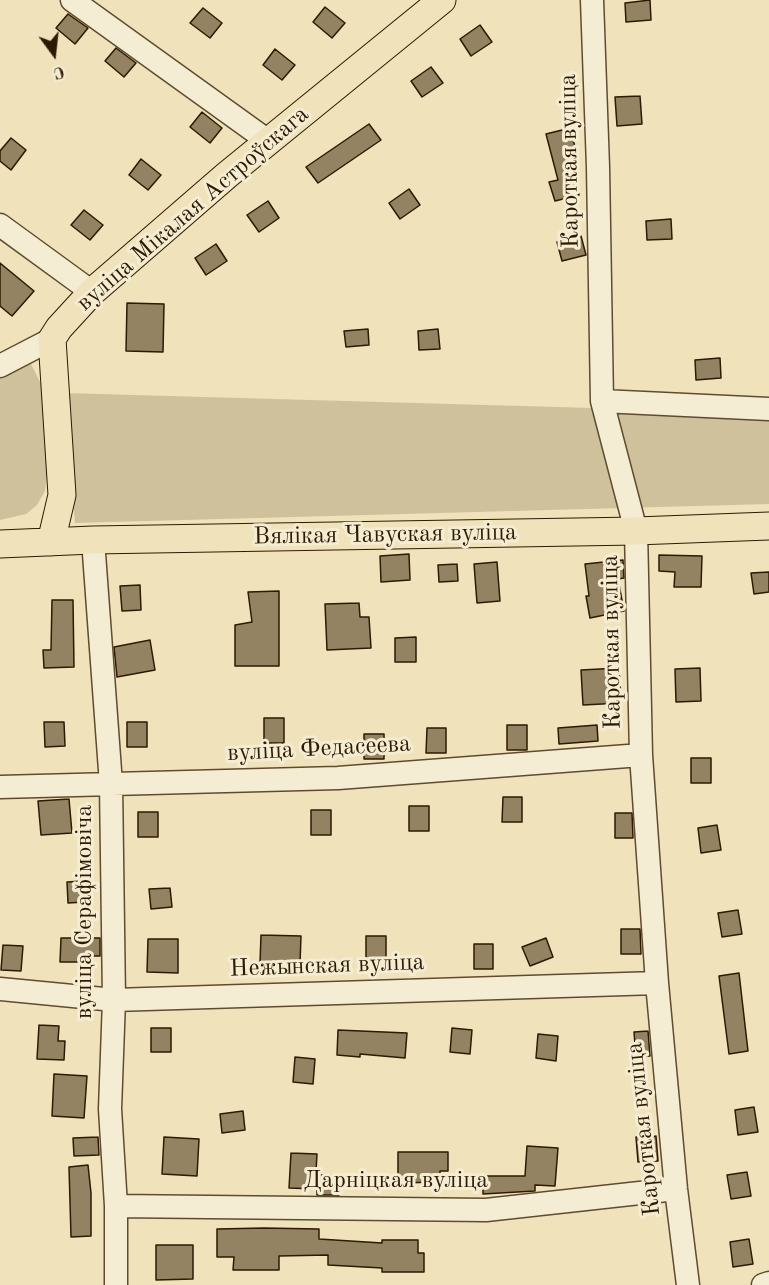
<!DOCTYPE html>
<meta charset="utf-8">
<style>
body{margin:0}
#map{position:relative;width:769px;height:1285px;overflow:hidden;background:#f0e3bc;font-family:"Old Standard TT",serif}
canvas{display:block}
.north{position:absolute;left:24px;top:24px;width:60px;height:60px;-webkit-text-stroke:4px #f5edd3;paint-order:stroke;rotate:165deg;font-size:16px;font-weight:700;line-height:24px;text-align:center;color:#2e1a00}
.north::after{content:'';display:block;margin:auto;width:21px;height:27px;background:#2e1a00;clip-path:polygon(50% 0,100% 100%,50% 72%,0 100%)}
</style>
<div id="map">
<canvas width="769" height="1285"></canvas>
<div class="north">С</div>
</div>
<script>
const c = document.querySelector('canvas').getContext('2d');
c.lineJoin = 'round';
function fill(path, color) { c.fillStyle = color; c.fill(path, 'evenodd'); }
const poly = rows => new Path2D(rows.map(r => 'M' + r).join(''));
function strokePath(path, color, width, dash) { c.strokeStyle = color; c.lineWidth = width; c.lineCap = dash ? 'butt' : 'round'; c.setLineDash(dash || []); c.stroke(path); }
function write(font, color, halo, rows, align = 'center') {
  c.font = font + ' "Old Standard TT",serif'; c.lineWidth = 6; c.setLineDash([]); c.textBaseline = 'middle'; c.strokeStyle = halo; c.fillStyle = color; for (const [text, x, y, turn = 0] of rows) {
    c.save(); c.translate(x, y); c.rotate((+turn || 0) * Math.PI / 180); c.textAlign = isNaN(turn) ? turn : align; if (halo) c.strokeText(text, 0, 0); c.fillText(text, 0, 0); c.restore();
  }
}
const green = poly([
 [31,364,41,384,48,468,45,491,37,505,26,514,0,520,0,375],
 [64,393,769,413,769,504,75,523]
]);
const building = poly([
 [650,0,651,20,626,22,625,3,650,0],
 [325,7,345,23,332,38,313,22,325,7],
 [203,8,222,23,210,38,190,23,203,8],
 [68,14,88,28,75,44,56,28,68,14],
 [480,25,492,42,471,56,460,39,480,25],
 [116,48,136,63,124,77,105,61,116,48],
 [275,49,295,65,282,80,263,65,275,49],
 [431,67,443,83,422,97,411,81,431,67],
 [640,96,642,124,617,126,615,97,640,96],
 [202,112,222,128,210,143,190,127,202,112],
 [369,124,381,140,318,183,306,167,369,124],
 [570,128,575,147,567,149,579,195,555,201,549,182,558,180,546,134,570,128],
 [11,138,26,150,11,170,0,161,0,151,11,138],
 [141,159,161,175,148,190,129,175,141,159],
 [409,189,420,205,400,219,389,203,409,189],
 [268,201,279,218,259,232,247,215,268,201],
 [84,210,103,225,90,240,71,225,84,210],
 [671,219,672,239,647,240,646,221,671,219],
 [581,236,586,255,562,261,557,242,581,236],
 [216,244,227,261,206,275,195,258,216,244],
 [0,263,34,291,12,316,0,306,0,263],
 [127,303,164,304,163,352,126,351,127,303],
 [368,329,369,345,346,347,344,331,368,329],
 [438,329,440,349,419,350,418,331,438,329],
 [720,358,721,378,696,380,695,360,720,358],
 [409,554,410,580,381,582,380,556,409,554],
 [659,555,702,556,701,587,674,587,675,572,659,571,659,555],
 [623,560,624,578,618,579,624,611,590,618,586,596,589,596,585,564,623,560],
 [497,562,500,601,477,603,474,564,497,562],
 [457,564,458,581,439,582,438,565,457,564],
 [769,572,769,592,754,594,751,573,769,572],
 [140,585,141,610,122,611,120,586,140,585],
 [279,591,279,666,235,666,235,625,252,622,248,592,279,591],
 [52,600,73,600,74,667,44,668,43,650,51,650,52,600],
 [359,603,360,617,369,617,371,648,327,650,325,604,359,603],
 [416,637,416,662,395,662,395,638,416,637],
 [150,640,155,670,117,677,114,647,150,640],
 [619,668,621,703,583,705,581,670,619,668],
 [700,668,701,701,676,702,675,669,700,668],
 [264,718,284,718,284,743,264,743,264,718],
 [44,722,64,722,65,746,45,747,44,722],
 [127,722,147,722,147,747,127,747,127,722],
 [507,725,527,725,527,750,507,750,507,725],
 [597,725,598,741,559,744,558,728,597,725],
 [427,728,446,728,446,753,426,753,427,728],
 [364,734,384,734,384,759,364,759,364,734],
 [691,758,711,758,711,783,691,783,691,758],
 [503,797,522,797,522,822,502,822,503,797],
 [69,799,72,833,41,835,38,801,69,799],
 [409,806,429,806,429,831,409,831,409,806],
 [311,810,331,810,331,835,311,835,311,810],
 [138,812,158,812,158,837,138,837,138,812],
 [615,813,632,813,633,838,615,838,615,813],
 [717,825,721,850,701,853,698,828,717,825],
 [83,881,85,902,68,903,67,882,83,881],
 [170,888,172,907,151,909,149,889,170,888],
 [738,910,742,934,722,937,718,913,738,910],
 [621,929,640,929,641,954,621,954,621,929],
 [261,935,301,936,300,964,260,963,261,935],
 [366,936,386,936,386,961,366,961,366,936],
 [61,938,100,938,100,956,80,956,80,962,60,962,61,938],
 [546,938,553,957,530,966,522,947,546,938],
 [148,939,178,939,178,973,147,972,148,939],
 [474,944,493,944,493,969,474,969,474,944],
 [3,945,23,946,21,971,1,970,3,945],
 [739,973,748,1051,729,1054,719,976,739,973],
 [39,1025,59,1026,58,1041,65,1041,64,1060,37,1059,39,1025],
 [151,1028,171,1028,171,1052,151,1052,151,1028],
 [452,1028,472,1030,470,1054,450,1052,452,1028],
 [338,1030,407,1033,405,1058,360,1054,360,1057,337,1055,338,1030],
 [648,1031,650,1056,636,1057,634,1032,648,1031],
 [538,1034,558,1036,556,1061,536,1058,538,1034],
 [295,1057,315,1059,313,1084,293,1082,295,1057],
 [54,1074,87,1076,84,1118,52,1116,54,1074],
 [754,1107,758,1132,738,1135,735,1110,754,1107],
 [243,1111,245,1130,222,1133,220,1114,243,1111],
 [656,1136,658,1161,638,1162,636,1137,656,1136],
 [98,1137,99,1155,74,1156,73,1138,98,1137],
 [164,1137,199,1139,197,1176,162,1174,164,1137],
 [527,1146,558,1148,555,1186,535,1185,535,1191,483,1194,483,1176,525,1176,527,1146],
 [398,1152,448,1152,448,1171,440,1171,440,1182,398,1183,398,1152],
 [291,1153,317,1154,315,1189,289,1188,291,1153],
 [88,1165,91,1193,91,1236,71,1237,69,1167,88,1165],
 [747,1172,751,1196,731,1199,727,1175,747,1172],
 [317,1175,339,1175,339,1195,317,1195,317,1175],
 [264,1228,319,1229,319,1239,382,1243,382,1240,418,1240,418,1253,424,1253,424,1272,382,1272,382,1268,328,1265,328,1255,279,1256,279,1270,233,1270,234,1257,217,1257,217,1229,264,1228],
 [749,1239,753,1264,733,1267,730,1242,749,1239],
 [156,1245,193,1245,193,1279,156,1280,156,1245]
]);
const minor = poly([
 [72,0,268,141],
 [592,0,598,167,602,401,636,531,641,755,657,983,676,1189,688,1285],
 [0,225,92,292],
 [0,366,52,339],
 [602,401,769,409],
 [93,540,111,784,114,1000,110,1109,116,1206,116,1285],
 [0,787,338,778,641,755],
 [0,989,114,1000,657,983],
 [116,1206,486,1210,676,1189],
 [763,1285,769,1283]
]);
const major = poly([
 [51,542,62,495,52,339,59,328,92,292,227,175,442,0],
 [0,544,93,540,636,531,769,526]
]);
const streetNames = [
 ["Кароткая вуліца",570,161,-91],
 ["вуліца Мікалая Астроўскага",193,209,-41],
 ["Вялікая Чавуская вуліца",385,535,-1],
 ["Кароткая вуліца",612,642,-91],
 ["вуліца Федасеева",319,749,-3],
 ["вуліца Серафімовіча",85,912,-90],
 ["Нежынская вуліца",327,966,-2],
 ["Кароткая вуліца",644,1129,-96],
 ["Дарніцкая вуліца",396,1181]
];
fill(green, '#cfc19c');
fill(building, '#938362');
strokePath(building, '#2e1a00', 1.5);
strokePath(minor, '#5e4c2f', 25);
strokePath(major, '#2e1a00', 29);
strokePath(minor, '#f5edd3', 22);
strokePath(major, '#f0e3bc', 27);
write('24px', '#2e1a00', '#f5edd3', streetNames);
</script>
